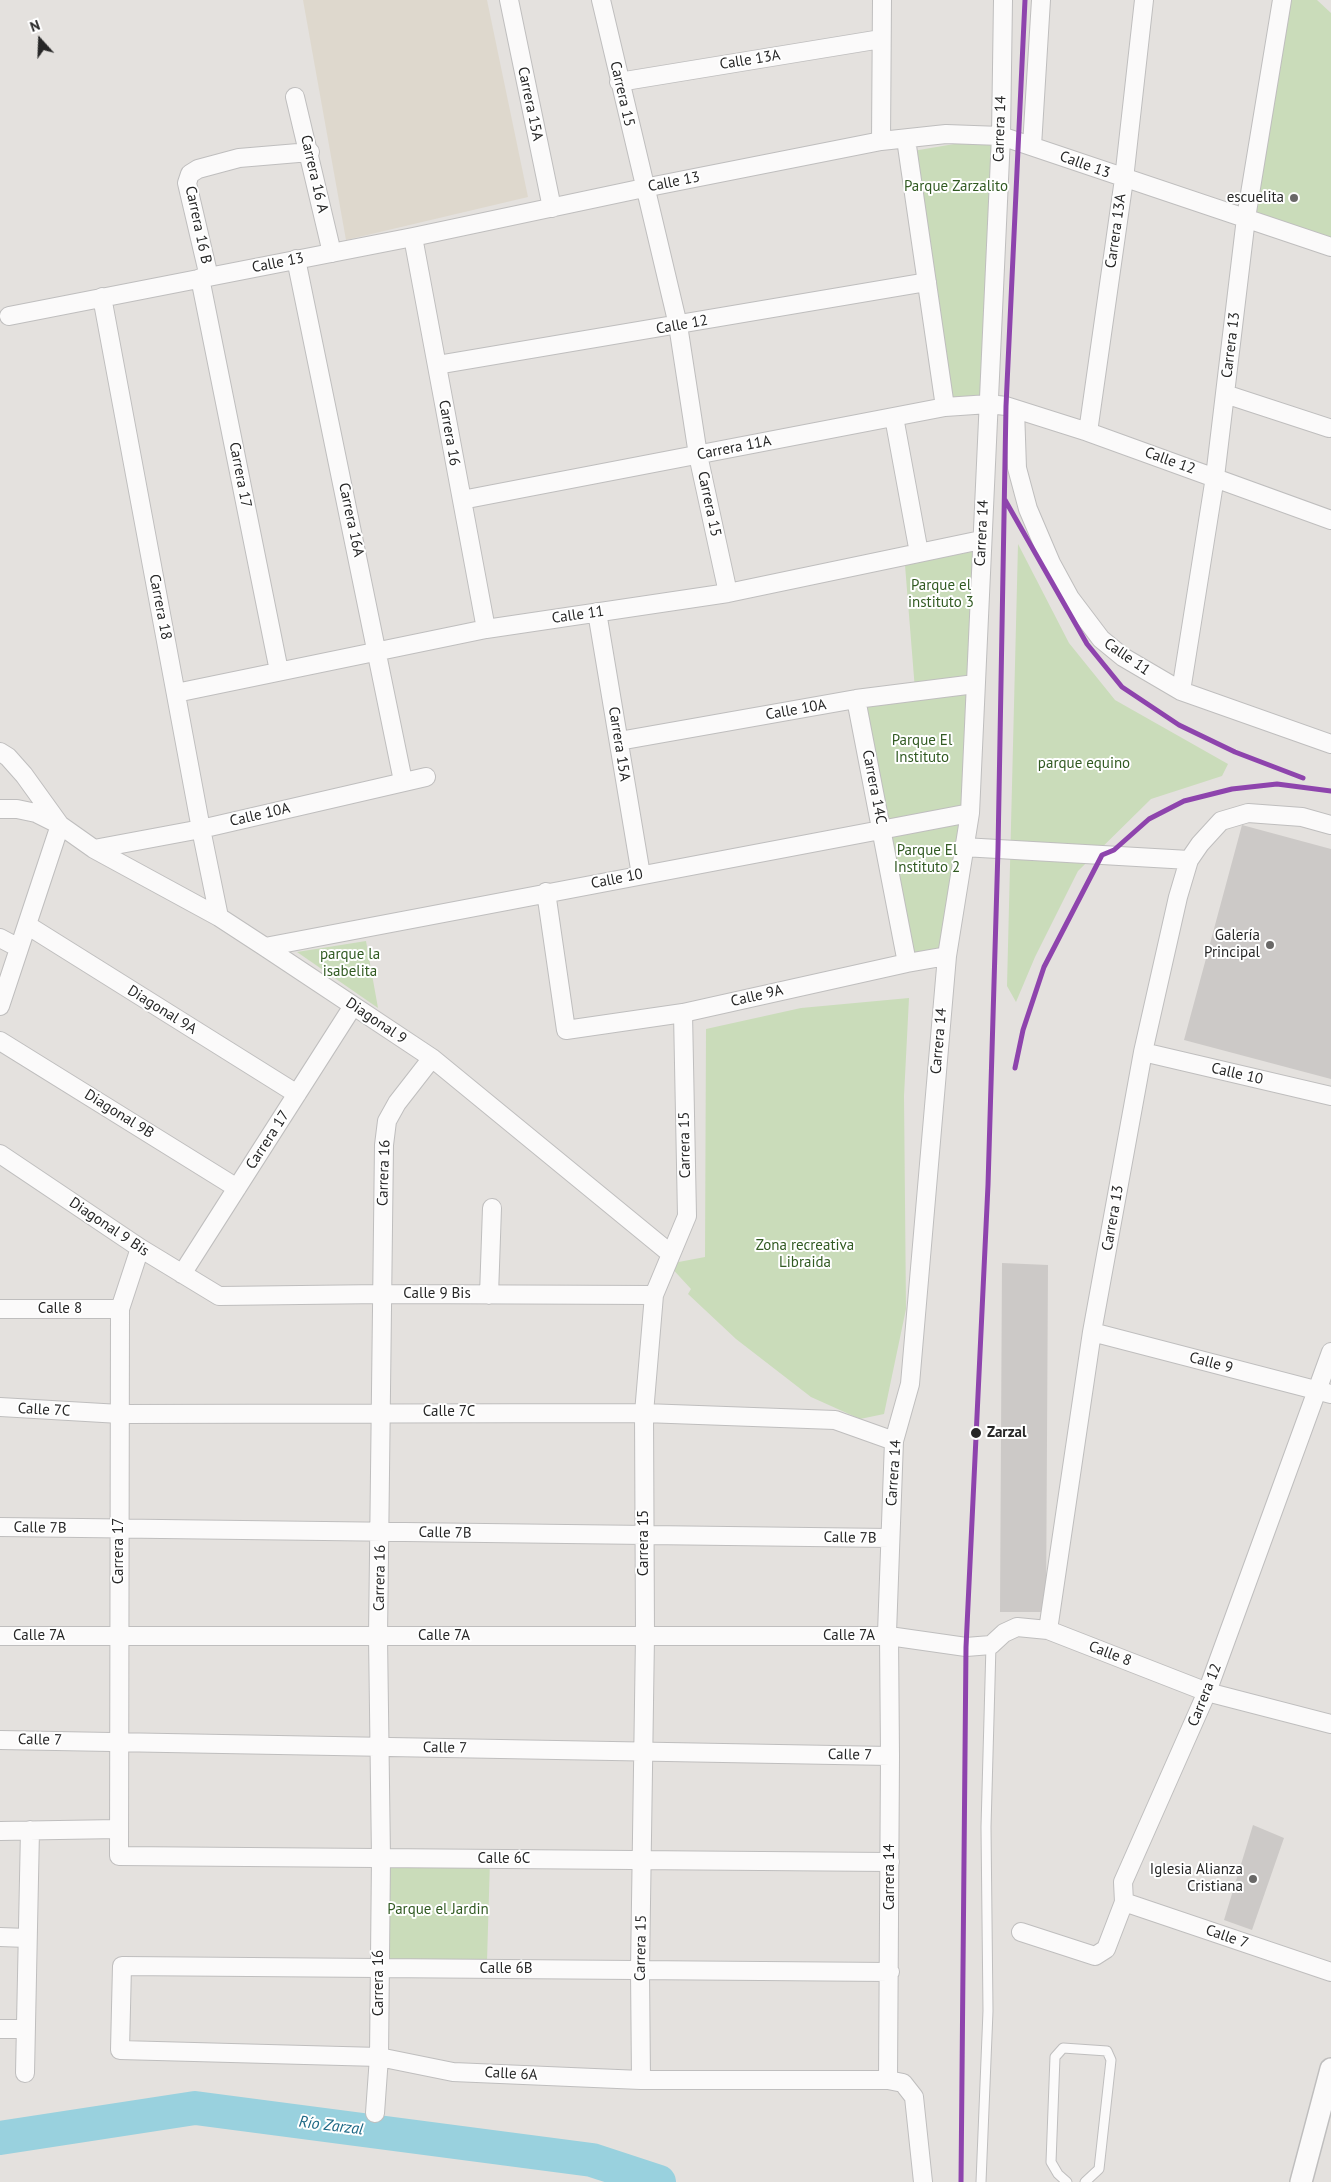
<!DOCTYPE html>
<meta charset="utf-8">
<style>
body{margin:0}
#map{position:relative;width:1331px;height:2182px;overflow:hidden;background:#e4e1de;font-family:"PT Sans",sans-serif}
canvas{display:block}
.north{position:absolute;left:15px;top:15px;width:50px;height:50px;-webkit-text-stroke:4px #fff;paint-order:stroke;rotate:340deg;font-size:14px;font-weight:700;line-height:20px;text-align:center;color:#272727}
.north::after{content:'';display:block;margin:auto;width:18px;height:22px;background:#272727;clip-path:polygon(50% 0,100% 100%,50% 72%,0 100%)}
</style>
<div id="map">
<canvas width="1331" height="2182"></canvas>
<div class="north">N</div>
</div>
<script>
const c = document.querySelector('canvas').getContext('2d');
c.lineJoin = 'round';
function fill(path, color) { c.fillStyle = color; c.fill(path, 'evenodd'); }
const poly = rows => new Path2D(rows.map(r => 'M' + r).join(''));
function strokePath(path, color, width, dash) { c.strokeStyle = color; c.lineWidth = width; c.lineCap = dash ? 'butt' : 'round'; c.setLineDash(dash || []); c.stroke(path); }
function write(font, color, halo, rows, align = 'center') {
  c.font = font + ' "PT Sans",sans-serif'; c.lineWidth = 4; c.setLineDash([]); c.textBaseline = 'middle'; c.strokeStyle = halo; c.fillStyle = color; for (const [text, x, y, turn = 0] of rows) {
    c.save(); c.translate(x, y); c.rotate((+turn || 0) * Math.PI / 180); c.textAlign = isNaN(turn) ? turn : align; if (halo) c.strokeText(text, 0, 0); c.fillText(text, 0, 0); c.restore();
  }
}
const education = poly([
 [303,0,487,0,528,197,346,240]
]);
const green = poly([
 [1282,0,1317,0,1331,13,1331,247,1246,218],
 [972,141,1001,142,985,406,948,409,907,152],
 [1018,544,1069,643,1115,700,1228,764,1222,776,1151,799,1078,871,1035,957,1016,1002,1007,986],
 [975,551,975,693,946,955,906,962,860,703,915,690,905,565],
 [366,941,378,1008,297,952],
 [909,998,904,1096,906,1309,884,1414,860,1419,811,1397,736,1339,688,1294,691,1289,668,1264,705,1257,706,1029,801,1008],
 [388,1858,490,1860,487,1961,388,1964]
]);
const river = poly([
 [0,2138,195,2108,592,2160,659,2182]
]);
const building = poly([
 [1242,825,1331,849,1331,1079,1184,1040],
 [1002,1263,1048,1265,1046,1612,1000,1612],
 [1253,1825,1284,1838,1252,1930,1224,1920]
]);
const service = poly([
 [981,2182,988,2011,986,1827,991,1645],
 [1067,2182,1058,2174,1051,2162,1055,2057,1063,2048,1107,2051,1111,2060,1099,2169,1085,2182]
]);
const minor = poly([
 [509,0,552,208],
 [601,0,678,325,698,455,728,593],
 [619,82,881,39],
 [295,97,332,253],
 [906,139,945,407],
 [881,141,882,0],
 [1032,146,1041,0],
 [413,237,486,629],
 [296,259,403,781],
 [209,277,187,183,190,174,198,169,239,158,310,152],
 [200,278,279,671],
 [102,297,201,829,219,917],
 [9,316,413,237,644,188,881,141,946,134,1001,136,1331,247],
 [437,365,927,282],
 [1225,394,1329,428],
 [1015,409,1017,468,1028,509,1051,563,1070,598,1101,639,1123,657,1181,691,1331,744],
 [894,417,919,553],
 [1088,432,1124,179,1144,0],
 [462,500,945,407,989,404,1006,406,1088,432,1331,520],
 [597,612,641,875],
 [1181,691,1215,477,1246,218,1282,0],
 [176,693,486,629,728,593,981,540],
 [856,699,907,963],
 [619,741,856,699,975,684],
 [0,752,8,757,24,775,60,825,0,1006],
 [0,809,17,809,36,813,60,825,94,849,219,917,265,947,432,1058,671,1254],
 [963,847,1189,860],
 [94,849,201,829,426,777],
 [546,892,566,1030,683,1013,907,963,947,956],
 [27,925,297,1094],
 [0,938,19,948],
 [265,947,970,813],
 [0,1041,237,1188],
 [1143,1052,1331,1096],
 [0,1154,140,1248,219,1296,382,1294,654,1295],
 [140,1248,120,1309,119,1856,890,1862],
 [182,1274,353,1006],
 [489,1295,492,1208],
 [0,1309,120,1309],
 [1092,1332,1331,1394],
 [0,1407,120,1414,644,1413,835,1420,894,1441],
 [0,1527,890,1538],
 [1048,1630,1092,1332,1143,1052,1178,897,1189,860,1200,844,1221,821,1248,813,1302,817,1331,825],
 [0,1636,889,1636,966,1647,991,1645,1004,1633,1017,1627,1048,1630,1207,1692,1331,1724],
 [0,1740,890,1756],
 [0,1831,118,1829],
 [1124,1902,1331,1972],
 [1021,1932,1095,1956,1106,1949,1124,1902,1123,1882,1207,1692,1331,1352],
 [0,1937,27,1938],
 [890,1972,122,1966,120,2050,379,2057,453,2072,641,2080,888,2080,903,2083,914,2097,923,2182],
 [0,2029,25,2029],
 [25,2073,30,1830],
 [641,2080,640,1970,645,1636,644,1413,654,1295,687,1216,683,1013],
 [888,2080,890,1756,889,1636,887,1633,894,1441,910,1384,947,956,970,813,1001,136,1003,0],
 [375,2113,379,2057,381,1858,378,1636,384,1145,387,1121,397,1103,432,1058]
]);
const tertiary = poly([
 [1301,2182,1331,2069]
]);
const rail1 = poly([
 [1005,500,1087,644,1122,687,1179,725,1235,752,1303,778],
 [1015,1068,1023,1030,1044,967,1102,855,1114,850,1149,819,1184,801,1232,789,1277,784,1331,791],
 [961,2182,966,1647,988,1185,998,849,1006,406,1025,0]
]);
const markers = [
 [1294,198,5,"#696867"],
 [1270,945,5,"#696867"],
 [976,1433,6,"#272727"],
 [1253,1879,5,"#696867"]
];
const streetNames = [
 ["Calle 13A",750,60,-9],
 ["Carrera 15",622,94,77],
 ["Carrera 15A",530,104,78],
 ["Carrera 14",1000,129,-88],
 ["Calle 13",1085,165,20],
 ["Carrera 16 A",314,174,77],
 ["Calle 13",674,182,-11],
 ["Carrera 16 B",198,225,78],
 ["Carrera 13A",1116,231,-82],
 ["Calle 13",278,263,-11],
 ["Calle 12",682,325,-10],
 ["Carrera 13",1231,345,-83],
 ["Carrera 16",449,433,80],
 ["Carrera 11A",734,448,-11],
 ["Calle 12",1170,461,20],
 ["Carrera 17",240,475,79],
 ["Carrera 15",709,504,78],
 ["Carrera 16A",351,520,78],
 ["Carrera 14",982,533,-87],
 ["Carrera 18",160,607,79],
 ["Calle 11",578,615,-8],
 ["Calle 11",1127,657,35],
 ["Calle 10A",796,710,-10],
 ["Carrera 15A",619,744,81],
 ["Carrera 14C",874,787,79],
 ["Calle 10A",260,815,-13],
 ["Calle 10",617,879,-11],
 ["Calle 9A",757,996,-13],
 ["Diagonal 9A",162,1010,32],
 ["Diagonal 9",376,1021,34],
 ["Carrera 14",939,1041,-85],
 ["Calle 10",1237,1074,13],
 ["Diagonal 9B",119,1114,32],
 ["Carrera 17",268,1140,-57],
 ["Carrera 15",685,1145,-91],
 ["Carrera 16",384,1173,-88],
 ["Carrera 13",1113,1218,-80],
 ["Diagonal 9 Bis",109,1227,34],
 ["Calle 9 Bis",437,1294],
 ["Calle 8",60,1309],
 ["Calle 9",1211,1363,15],
 ["Calle 7C",44,1410,3],
 ["Calle 7C",449,1412],
 ["Carrera 14",894,1473,-86],
 ["Calle 7B",40,1528,1],
 ["Calle 7B",445,1533,1],
 ["Calle 7B",850,1538,1],
 ["Carrera 15",644,1543,-90],
 ["Carrera 17",119,1551,-90],
 ["Carrera 16",380,1578,-89],
 ["Calle 7A",39,1636],
 ["Calle 7A",444,1636],
 ["Calle 7A",849,1636],
 ["Calle 8",1110,1654,21],
 ["Carrera 12",1205,1695,-68],
 ["Calle 7",40,1740,1],
 ["Calle 7",445,1748,1],
 ["Calle 7",850,1755,1],
 ["Calle 6C",504,1859],
 ["Carrera 14",890,1877,-90],
 ["Calle 7",1227,1937,19],
 ["Carrera 15",641,1948,-89],
 ["Calle 6B",506,1969],
 ["Carrera 16",379,1983,-90],
 ["Calle 6A",511,2074,3]
];
const parkNames = [
 ["Parque Zarzalito",956,187],
 ["Parque el",941,586],
 ["instituto 3",941,603],
 ["Parque El",922,741],
 ["Instituto",922,758],
 ["parque equino",1084,764],
 ["Parque El",927,851],
 ["Instituto 2",927,868],
 ["parque la",350,955],
 ["isabelita",350,972],
 ["Zona recreativa",805,1246],
 ["Libraida",805,1263],
 ["Parque el Jardin",438,1910]
];
const poiNames = [
 ["escuelita",1284,198],
 ["Galería",1260,936],
 ["Principal",1260,953],
 ["Iglesia Alianza",1243,1870],
 ["Cristiana",1243,1887]
];
const stopNames = [
 ["Zarzal",987,1433]
];
const waterNames = [
 ["Río Zarzal",331,2126,7]
];
fill(education, '#ded8cd');
fill(green, '#cadcba');
strokePath(river, '#99d1de', 34);
fill(building, '#ccc9c7');
strokePath(service, '#bfbebe', 11);
strokePath(minor, '#bfbebe', 20);
strokePath(tertiary, '#bfbebe', 24);
strokePath(service, '#fbfafa', 9);
strokePath(minor, '#fbfafa', 18);
strokePath(tertiary, '#fbfafa', 21);
strokePath(rail1, '#8e44ad', 5);
for (const [x, y, r, color] of markers) { const dot = new Path2D(); dot.arc(x, y, r, 0, 2 * Math.PI); c.fillStyle = color; c.fill(dot); strokePath(dot, '#fff', 2); }
write('15px', '#272727', '#fff', streetNames);
write('15px', '#315a22', '#fff', parkNames);
write('15px', '#272727', '#fff', poiNames, 'right');
write('bold 15px', '#272727', '#fff', stopNames, 'left');
write('italic 16px', '#1d6885', '#fff', waterNames);
</script>
